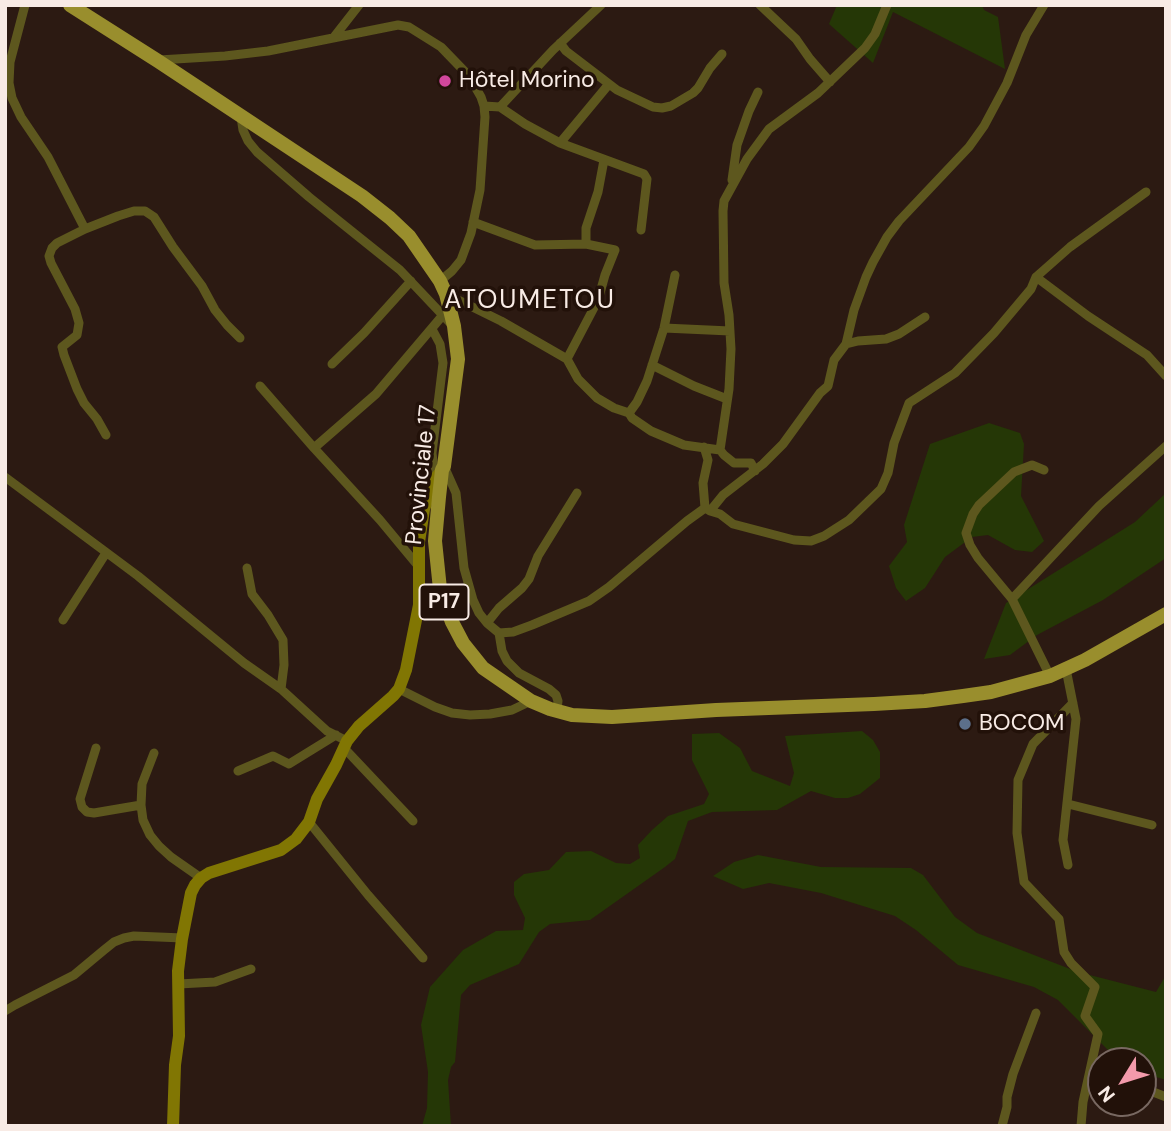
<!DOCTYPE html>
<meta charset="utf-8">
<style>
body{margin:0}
#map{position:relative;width:1171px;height:1131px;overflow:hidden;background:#2c1a12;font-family:"DM Sans",sans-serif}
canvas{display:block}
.frame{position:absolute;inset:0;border:7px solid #f8ebe5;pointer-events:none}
.north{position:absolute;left:1087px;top:1047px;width:70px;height:70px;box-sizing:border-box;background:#221109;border:2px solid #786861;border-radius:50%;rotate:232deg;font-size:19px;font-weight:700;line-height:28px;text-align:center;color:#f8ebe5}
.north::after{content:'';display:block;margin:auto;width:24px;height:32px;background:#f39aab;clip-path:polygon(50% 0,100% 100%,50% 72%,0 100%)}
</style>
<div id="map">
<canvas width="1171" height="1131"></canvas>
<div class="frame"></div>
<div class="north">N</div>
</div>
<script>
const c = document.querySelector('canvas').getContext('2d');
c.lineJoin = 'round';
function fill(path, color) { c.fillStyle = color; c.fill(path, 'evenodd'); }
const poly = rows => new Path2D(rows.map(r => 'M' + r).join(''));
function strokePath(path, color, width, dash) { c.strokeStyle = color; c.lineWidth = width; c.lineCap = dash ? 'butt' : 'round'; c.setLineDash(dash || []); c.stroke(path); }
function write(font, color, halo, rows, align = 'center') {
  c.font = font + ' "DM Sans",sans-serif'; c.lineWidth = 7; c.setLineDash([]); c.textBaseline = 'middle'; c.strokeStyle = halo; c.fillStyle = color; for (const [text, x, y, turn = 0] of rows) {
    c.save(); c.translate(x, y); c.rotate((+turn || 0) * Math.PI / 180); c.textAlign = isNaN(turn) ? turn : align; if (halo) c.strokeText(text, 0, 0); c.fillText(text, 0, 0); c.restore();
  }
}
const green = poly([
 [837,5,982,5,984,10,998,17,1005,69,893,12,873,63,829,24],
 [989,423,1020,433,1024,444,1021,496,1044,541,1032,552,1015,550,988,535,972,537,945,557,925,588,906,601,896,588,889,566,907,542,904,525,930,444],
 [1166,493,1166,558,1103,600,1037,635,1010,655,984,659,1006,603,1135,522],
 [862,731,873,740,880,752,880,778,860,794,848,798,835,798,811,791,777,810,712,812,688,821,675,859,665,867,590,920,550,924,539,932,519,964,470,985,461,995,455,1062,451,1067,448,1080,451,1126,422,1126,427,1108,428,1072,421,1025,430,987,463,950,496,931,523,930,525,918,514,895,514,882,524,874,549,870,566,852,591,851,616,863,630,864,640,858,638,845,652,830,668,816,704,804,709,794,692,760,692,734,719,733,740,748,752,771,790,786,794,773,785,736],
 [758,855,821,867,911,868,923,875,955,917,977,933,1078,972,1156,992,1166,975,1166,1080,1143,1073,1143,1061,1123,1061,1111,1053,1058,1000,1034,987,958,965,916,930,895,916,821,893,769,883,743,889,713,876,734,862]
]);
const street = poly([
 [25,5,10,62,9,83,12,98,21,117,48,157,85,229],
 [760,5,796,39,810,59,830,82],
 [334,37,359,5],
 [560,43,566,51,617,90,653,107,662,108,671,106,693,93,698,88,710,68,722,54],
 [159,60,225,56,268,51,398,25,409,27,441,47,469,76,481,97,484,106,485,117,480,190,471,233,461,260,452,271,440,281],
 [484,106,500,107,525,124,560,143,644,174,647,179,641,230],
 [500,107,553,50,601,5],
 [241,117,243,130,248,141,257,152,309,197,400,270,452,325],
 [560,143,609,84],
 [732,180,737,145,749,111,758,92],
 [473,222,535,245,586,244,615,250,605,275,598,300,567,359],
 [586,244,586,228,598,192,604,160],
 [1036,277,1088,316,1147,355,1166,376],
 [446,294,501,321,567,359,578,379,597,398,614,408,629,413,632,418,651,431,684,445,720,450,724,455,734,463,751,463,755,471],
 [664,328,730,331],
 [432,329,440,344,443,363,432,453,435,479],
 [846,344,858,341,886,339,899,334,925,317],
 [332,364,364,333,411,281],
 [652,365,694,386,727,399],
 [260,386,314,448,380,520,419,567],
 [629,413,637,402,647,381,664,328,675,275],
 [106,435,97,419,84,403,77,389,64,355,62,347,77,335,79,323,75,309,51,263,49,256,52,248,57,243,85,229,118,216,134,211,145,211,154,217,173,247,202,286,215,310,227,325,240,338],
 [704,447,708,460,703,483,705,508],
 [314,448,376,394,443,315],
 [720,450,729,389,731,349,729,315,724,283,723,211,724,201,747,159,769,129,818,93,865,48,875,34,887,5],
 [444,466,456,493,464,568,473,600,479,613,487,623,499,633,513,632,532,625,589,601,609,587,687,521,705,508,710,511,723,495,763,464,783,444,820,393,828,386,834,360,846,344,854,310,866,277,873,262,887,237,899,221,969,147,984,126,1007,83,1026,35,1044,5],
 [1044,470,1032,465,1014,472,979,505,973,514,966,533,970,545,978,558,1012,599,1050,676],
 [5,477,138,576,244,663,281,689,327,731,347,741],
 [710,511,720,514,733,524,794,540,811,541,824,536,849,520,881,489,888,473,894,443,909,403,955,373,994,333,1031,289,1036,277,1070,247,1146,192],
 [247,568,252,594,268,615,283,640,284,665,281,689],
 [1012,599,1099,506,1166,446],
 [63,620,106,553],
 [487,623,499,608,522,588,529,579,538,556,577,493],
 [499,633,502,651,507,661,519,673,549,689,556,695,558,701,557,710],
 [1066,669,1076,719,1063,840,1068,865],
 [399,689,435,707,452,713,470,715,490,714,512,710,531,701],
 [1073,703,1033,744,1018,780,1017,833,1024,882,1059,919,1064,952,1071,963,1095,987,1085,1016,1098,1034,1083,1102,1081,1126],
 [96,748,80,799,82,807,87,812,94,813,141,805],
 [345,749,413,821],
 [154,753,142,784,141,805,143,820,150,835,159,846,171,857,201,878],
 [238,771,273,756,289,764,336,735],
 [1068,804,1152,825],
 [309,822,368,895,423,958],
 [179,984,215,982,251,969],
 [5,1011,15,1005,74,975,104,950,114,942,124,938,134,936,183,938],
 [1091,1066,1101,1070],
 [1143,1088,1166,1097],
 [1002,1126,1007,1107,1007,1097,1013,1074,1036,1013]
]);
const secondary = poly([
 [173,1126,175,1065,179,1036,178,971,182,939,191,893,195,885,201,878,209,873,281,850,296,839,309,822,317,799,336,765,347,741,359,726,393,696,399,689,406,670,419,605,419,542,424,509,435,479,442,470]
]);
const primary = poly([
 [70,5,158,61,362,196,390,218,409,236,440,281,446,294,454,326,458,359,444,466,442,470,439,497,435,541,440,589,452,622,463,643,483,668,531,701,550,709,572,715,612,717,716,710,874,704,925,701,963,696,991,692,1050,676,1085,660,1166,614]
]);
const markers = [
 [445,81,7,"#d1479c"],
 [965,724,7,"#5c6f8a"]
];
const shields = [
 [444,602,49]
];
const shieldNames = [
 ["P17",444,602]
];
const poiNames = [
 ["Hôtel Morino",459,81],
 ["BOCOM",979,724]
];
const streetNames = [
 ["Provinciale 17",422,475,-84]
];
const quarterNames = [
 ["ATOUMETOU",530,301]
];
fill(green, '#253706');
strokePath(street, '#5d571e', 9);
strokePath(secondary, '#817603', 12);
strokePath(primary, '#998e2d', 14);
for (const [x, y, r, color] of markers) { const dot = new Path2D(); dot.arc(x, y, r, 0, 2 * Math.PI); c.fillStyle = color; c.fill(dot); strokePath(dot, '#221109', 2.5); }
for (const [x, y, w] of shields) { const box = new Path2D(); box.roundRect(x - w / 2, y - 17.5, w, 35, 5); c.fillStyle = '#221109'; c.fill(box); strokePath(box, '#f8ebe5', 2); }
write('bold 21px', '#f8ebe5', null, shieldNames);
write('23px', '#f8ebe5', '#221109', poiNames, 'left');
write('23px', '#f8ebe5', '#221109', streetNames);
c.letterSpacing = '2px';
write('26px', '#f8ebe5', '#221109', quarterNames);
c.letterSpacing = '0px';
</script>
